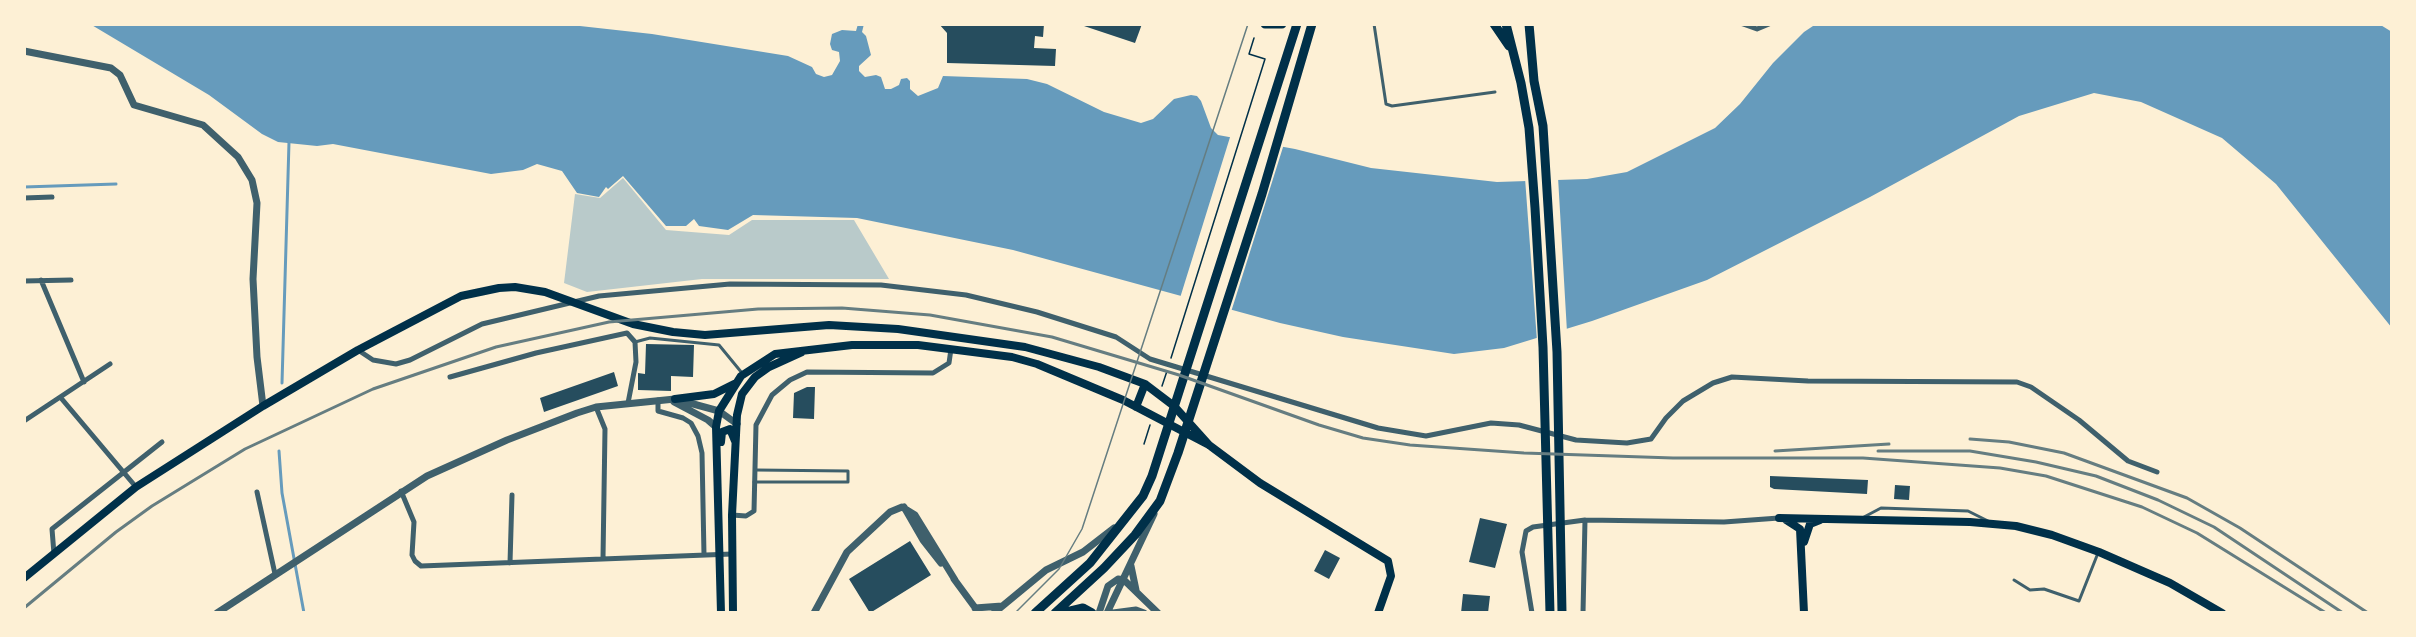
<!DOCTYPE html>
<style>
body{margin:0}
#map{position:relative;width:2416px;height:637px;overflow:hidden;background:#fdf0d5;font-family:Quicksand,sans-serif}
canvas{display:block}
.frame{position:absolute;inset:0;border:26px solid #fdf0d5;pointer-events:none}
</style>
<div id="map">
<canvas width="2416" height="637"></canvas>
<div class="frame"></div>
</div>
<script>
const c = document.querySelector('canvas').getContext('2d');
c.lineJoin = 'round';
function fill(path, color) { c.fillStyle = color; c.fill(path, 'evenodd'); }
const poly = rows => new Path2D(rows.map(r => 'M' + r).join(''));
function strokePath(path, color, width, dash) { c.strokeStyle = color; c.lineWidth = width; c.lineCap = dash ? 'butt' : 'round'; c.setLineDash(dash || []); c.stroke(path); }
const green = poly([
 [623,178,666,230,729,235,752,220,854,220,889,279,702,279,587,292,564,283,575,194,600,198]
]);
const water = poly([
 [90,24,562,24,652,34,788,56,812,67,816,74,824,77,832,75,840,61,839,52,832,50,830,44,832,34,842,30,856,31,858,24,864,24,862,32,866,36,871,55,859,66,859,71,865,77,876,75,881,77,885,89,891,89,899,85,901,79,907,78,910,81,910,89,918,96,938,88,943,76,1027,79,1047,84,1104,112,1141,123,1153,119,1174,99,1191,95,1197,96,1201,101,1211,128,1218,135,1295,149,1371,168,1497,182,1587,179,1627,172,1715,128,1740,104,1773,63,1804,32,1816,24,2379,24,2392,32,2392,328,2276,184,2222,138,2141,102,2094,93,2019,116,1870,197,1707,280,1592,321,1504,348,1454,354,1343,337,1280,323,1013,250,857,218,753,215,728,230,699,226,694,219,686,226,666,226,623,176,608,189,606,187,599,197,577,193,562,171,537,164,523,170,491,174,333,144,317,146,278,142,262,134,209,95]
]);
const pier = poly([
 [1231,134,1284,144,1231,312,1180,298],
 [1558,177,1567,332,1537,341,1525,178]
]);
const stream = poly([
 [24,187,116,184],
 [282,383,289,142],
 [279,451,282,493,304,613]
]);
const building = poly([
 [939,24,1044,24,1043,37,1035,36,1034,48,1056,49,1055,66,947,63,947,33],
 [1078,24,1142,24,1135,43],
 [646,344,694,345,693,377,671,376,671,391,638,390,638,373,645,374],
 [614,372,618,386,544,412,540,398],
 [807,387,815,387,814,419,793,418,794,393],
 [1770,476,1868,480,1867,494,1774,489,1770,487],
 [1895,485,1910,486,1909,500,1894,499],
 [1480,518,1507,524,1495,568,1469,562],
 [910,541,931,575,870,613,849,579],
 [1325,550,1340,558,1329,579,1314,571],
 [1463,594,1490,596,1488,613,1461,613]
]);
const path = poly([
 [1171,358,1265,59,1249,54,1254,38],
 [1162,386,1167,371],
 [1144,444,1150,425]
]);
const service = poly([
 [1374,24,1386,104,1392,106,1495,92],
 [635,342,650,338,719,345,742,373],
 [754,482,848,482,848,471,756,470],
 [1864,517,1881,508,1968,511,1988,521],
 [2014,580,2030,590,2044,589,2079,601,2098,553]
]);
const minor = poly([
 [1743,24,1757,29,1769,24],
 [24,198,52,197],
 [41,280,84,382],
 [24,281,71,280],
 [358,350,373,360,396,364,410,360,482,324,599,296,730,284,881,285,966,295,1037,312,1116,337,1150,359,1378,428,1426,436,1491,423,1519,425,1576,440,1627,443,1651,439,1666,418,1683,401,1713,383,1732,377,1808,381,2017,382,2031,387,2079,420,2128,461,2157,472],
 [450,377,536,353,627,333,635,342,636,362,628,403],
 [61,398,136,487],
 [658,400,658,411,683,418,691,423,698,436,702,453,704,555],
 [596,407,605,429,603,558],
 [24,421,110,364],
 [401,491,414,522,412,555,415,561,421,566,732,554],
 [257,492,275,574],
 [732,515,746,516,754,511,756,425,772,395,790,380,807,372,933,373,949,363,951,349],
 [54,554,52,529,162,442],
 [510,563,512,495],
 [1532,613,1522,552,1526,531,1533,527,1585,520,1724,522,1779,518],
 [1583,613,1585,520]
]);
const tertiary = poly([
 [24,51,111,68,120,75,134,105,203,125,238,157,252,180,257,203,253,279,257,357,263,406],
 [674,402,708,420,716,427],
 [904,507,923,540,941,563],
 [1131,566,1136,590],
 [954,579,979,613],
 [975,608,1002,606],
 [217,613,427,476,507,440,577,413,596,407,675,399,719,411,737,424],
 [814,613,847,552,890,512,902,507,915,515,955,580],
 [994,613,1046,570,1083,552,1114,528],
 [1099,613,1108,586,1118,579,1124,580,1158,613],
 [1107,613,1154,514],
 [1113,613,1136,610,1144,613]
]);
const secondary = poly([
 [675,399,714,394,734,384],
 [1136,407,1145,384],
 [721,442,722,432,730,429,735,441],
 [1779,518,1970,522,2016,526,2052,535,2099,552,2170,583,2222,613],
 [1786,520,1800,529,1804,613],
 [1804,542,1810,524,1820,520],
 [24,578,136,487,263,406,358,350,461,296,499,288,515,287,545,292,633,324,673,332,705,335,829,325,898,329,1025,347,1099,367,1145,384,1174,406,1209,445],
 [721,613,716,427,719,411,741,376,775,354,852,345,918,345,1012,357,1037,364,1123,400,1209,445,1260,483,1388,561,1391,576,1378,613],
 [733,613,732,515,737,415,742,394,755,377,769,367,802,352]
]);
const trunk = poly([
 [1265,24,1282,24],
 [1494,24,1509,46],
 [1506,24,1521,83,1529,128,1535,208,1543,347,1550,613],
 [1529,24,1534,81,1543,126,1557,352,1562,613],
 [1035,613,1090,563,1143,496,1152,476,1297,24],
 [1055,613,1104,568,1135,535,1160,501,1178,453,1262,194,1312,24],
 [1062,613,1083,608,1092,613]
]);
const tram = poly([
 [1015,613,1059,569,1082,529,1248,24]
]);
const rail = poly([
 [1970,439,2009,442,2064,453,2187,498,2240,528,2368,613],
 [1775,451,1889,444],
 [1878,451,1970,451,2036,462,2096,476,2158,500,2214,527,2343,613],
 [24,608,116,532,152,506,245,449,373,389,496,347,609,322,758,309,842,308,930,315,1052,337,1179,375,1319,425,1363,438,1410,445,1524,453,1673,458,1863,458,2000,468,2046,476,2142,507,2197,533,2326,613]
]);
fill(green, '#b9caca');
fill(water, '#669bbc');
fill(pier, '#fdf0d5');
strokePath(stream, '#669bbc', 3);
fill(building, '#264d5e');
strokePath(path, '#003049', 1.5);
strokePath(service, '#3f606c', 3);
strokePath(minor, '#3f606c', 5);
strokePath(tertiary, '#3f606c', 7);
strokePath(secondary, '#003049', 8);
strokePath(trunk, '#003049', 9);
strokePath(tram, '#657d81', 1.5);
strokePath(rail, '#657d81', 3);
</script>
